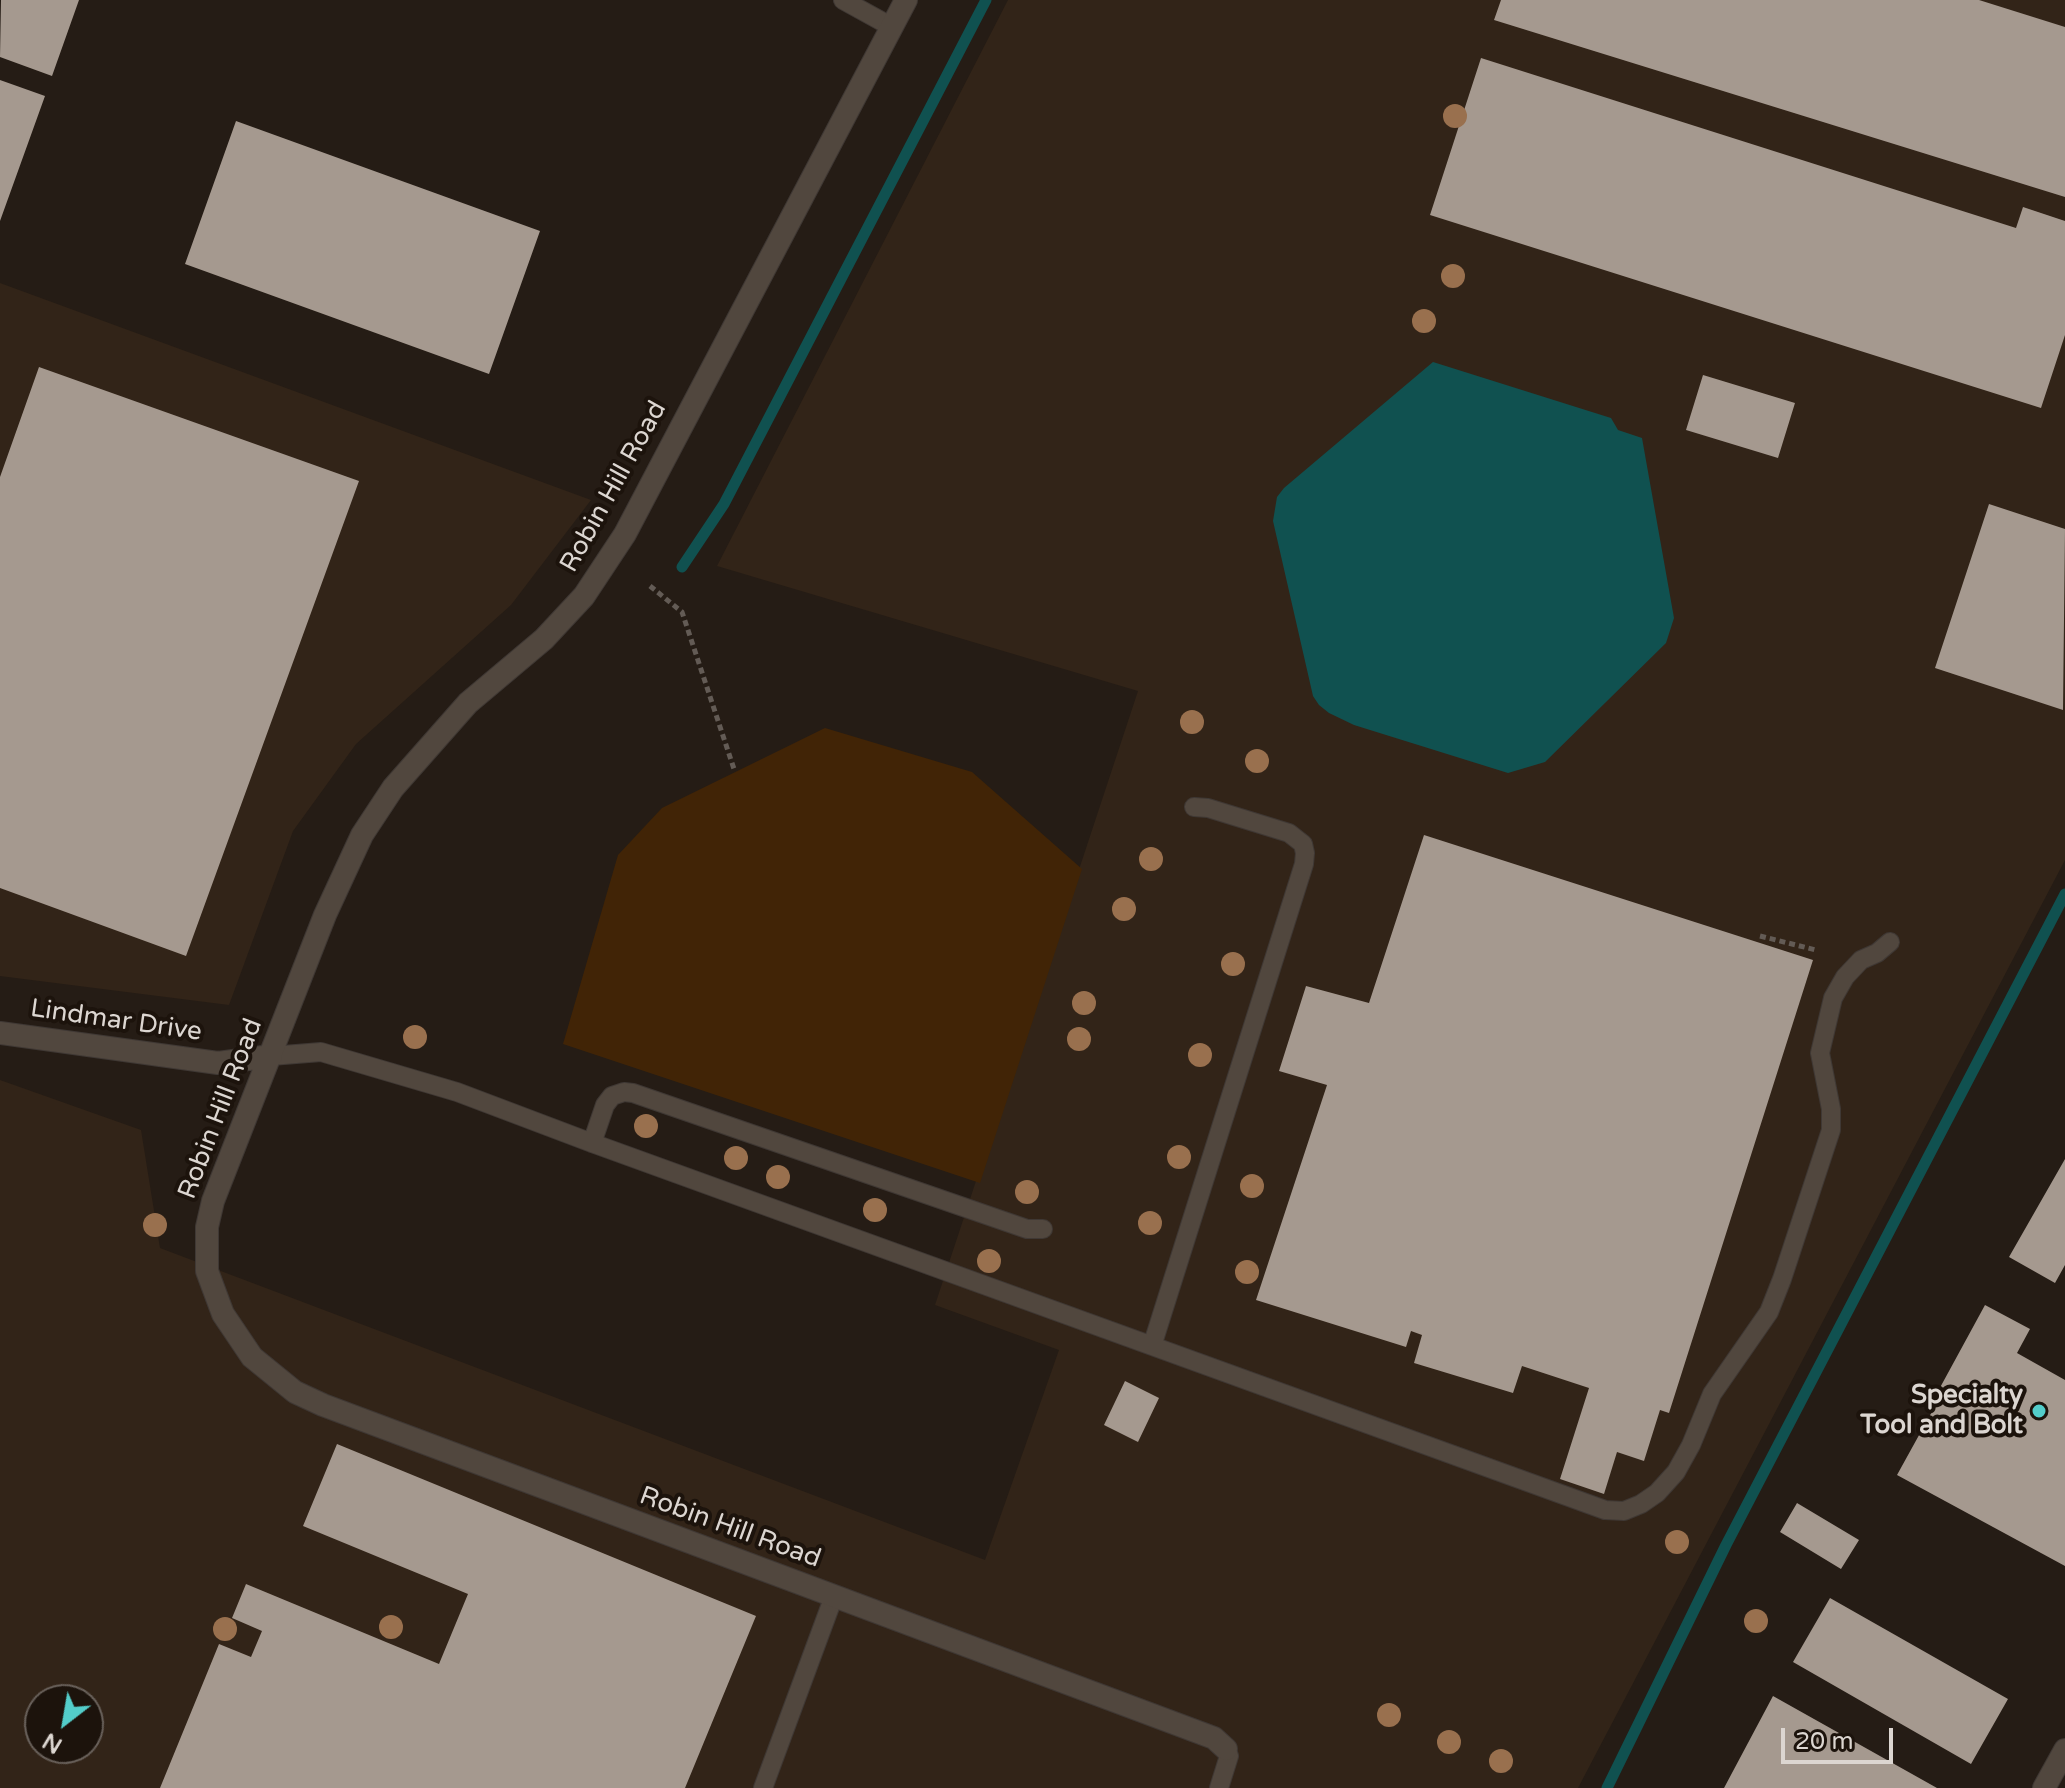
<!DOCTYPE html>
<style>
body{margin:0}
#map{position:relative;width:2065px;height:1788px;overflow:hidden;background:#251c15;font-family:"Varela Round",sans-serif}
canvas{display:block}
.north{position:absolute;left:24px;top:1684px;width:80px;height:80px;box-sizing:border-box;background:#1c130c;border:2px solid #69615b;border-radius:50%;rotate:211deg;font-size:22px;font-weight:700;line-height:32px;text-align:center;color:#dcd6d1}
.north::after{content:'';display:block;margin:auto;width:28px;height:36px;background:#53cdca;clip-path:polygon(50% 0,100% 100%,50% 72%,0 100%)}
.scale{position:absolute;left:1781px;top:1728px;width:112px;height:36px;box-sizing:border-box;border:4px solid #dcd6d1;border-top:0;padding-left:10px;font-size:24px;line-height:28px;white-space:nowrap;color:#dcd6d1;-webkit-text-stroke:6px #1c130c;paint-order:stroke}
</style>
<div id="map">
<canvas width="2065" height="1788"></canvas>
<div class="north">N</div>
<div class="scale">20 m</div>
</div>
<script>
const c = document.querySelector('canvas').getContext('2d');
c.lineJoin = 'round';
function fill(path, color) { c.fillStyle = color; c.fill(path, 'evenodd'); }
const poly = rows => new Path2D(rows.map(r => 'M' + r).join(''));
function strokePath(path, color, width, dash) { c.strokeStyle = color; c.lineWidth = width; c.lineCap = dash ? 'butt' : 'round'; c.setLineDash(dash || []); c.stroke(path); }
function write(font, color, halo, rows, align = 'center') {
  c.font = font + ' "Varela Round",sans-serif'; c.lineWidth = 8; c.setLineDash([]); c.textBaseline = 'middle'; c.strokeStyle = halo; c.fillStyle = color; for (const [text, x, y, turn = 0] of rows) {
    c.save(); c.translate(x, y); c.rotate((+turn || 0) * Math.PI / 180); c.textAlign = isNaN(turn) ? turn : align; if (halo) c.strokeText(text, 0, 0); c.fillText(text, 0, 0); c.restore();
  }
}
const built = poly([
 [1008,0,2065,0,2065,860,1578,1788,0,1788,0,1080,141,1130,160,1248,985,1560,1059,1350,935,1305,1138,691,717,566],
 [40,1700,88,1700,88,1748,40,1748],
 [0,283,591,500,511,605,356,744,293,831,229,1005,0,976]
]);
const green = poly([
 [825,728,972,772,1082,869,980,1183,563,1044,618,855,662,808]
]);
const water = poly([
 [1433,362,1611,418,1618,430,1642,438,1674,618,1666,643,1545,762,1508,773,1354,725,1329,713,1319,705,1313,696,1273,521,1277,497,1284,488]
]);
const stream = poly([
 [682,567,724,504,986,0],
 [1607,1788,1726,1545,2065,894]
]);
const building = poly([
 [1,0,79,0,52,76,0,57],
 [1501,0,1979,0,2065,27,2065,197,1494,20],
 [1481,58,2016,228,2023,207,2065,221,2065,335,2041,408,1430,215],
 [0,80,45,96,0,221],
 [236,121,540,231,489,374,185,264],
 [39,367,359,481,186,956,0,888,0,477],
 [1703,375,1795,403,1778,458,1686,430],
 [1989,504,2065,529,2063,710,1935,668],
 [1424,835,1813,960,1669,1413,1660,1410,1644,1461,1617,1452,1604,1494,1560,1479,1589,1388,1522,1366,1513,1393,1414,1363,1422,1335,1411,1331,1406,1347,1256,1300,1327,1085,1279,1071,1306,986,1369,1003],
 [2065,1159,2065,1265,2055,1283,2009,1257],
 [1985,1305,2030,1329,2017,1353,2065,1380,2065,1566,1897,1475,1934,1408,1930,1406],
 [1125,1381,1159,1398,1138,1442,1104,1425],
 [337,1444,756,1616,685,1788,160,1788,219,1644,251,1657,262,1631,232,1618,246,1584,439,1664,468,1594,303,1526],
 [1797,1503,1859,1540,1841,1569,1780,1532],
 [1830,1598,2008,1699,1971,1764,1793,1662],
 [1773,1696,1937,1788,1724,1788]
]);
const path = poly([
 [650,586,682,612,735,772],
 [1760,936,1816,950]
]);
const service = poly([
 [843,0,892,27],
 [271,1056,321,1052,457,1092,592,1143,1605,1510,1624,1511,1641,1504,1657,1493,1676,1472,1691,1445,1712,1394,1769,1312,1782,1279,1831,1130,1831,1109,1820,1053,1833,998,1845,977,1861,960,1877,953,1890,942],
 [592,1143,605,1105,612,1096,624,1092,633,1093,1027,1229,1043,1229],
 [1152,1346,1304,864,1305,853,1303,844,1289,833,1208,808,1194,807],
 [763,1788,834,1596],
 [1219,1788,1229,1756,1226,1749]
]);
const minor = poly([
 [906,0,625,534,584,596,544,639,468,703,393,788,362,835,325,915,213,1201,207,1227,207,1271,223,1314,252,1357,295,1392,323,1405,1214,1738,1226,1749],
 [0,1033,218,1063,271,1056],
 [2044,1788,2065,1750]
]);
const trees = [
 [1455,116],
 [1453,276],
 [1424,321],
 [1192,722],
 [1257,761],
 [1151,859],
 [1124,909],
 [1233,964],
 [1084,1003],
 [415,1037],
 [1079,1039],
 [1200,1055],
 [646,1126],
 [1179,1157],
 [736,1158],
 [778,1177],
 [1252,1186],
 [1027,1192],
 [875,1210],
 [1150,1223],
 [155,1225],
 [989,1261],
 [1247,1272],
 [1677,1542],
 [1756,1621],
 [391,1627],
 [225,1629],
 [1389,1715],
 [1449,1742],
 [1501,1761]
];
const markers = [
 [2039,1411,8,"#53cdca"]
];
const streetNames = [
 ["Robin Hill Road",614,487,-61],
 ["Lindmar Drive",116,1021,8],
 ["Robin Hill Road",221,1109,-69],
 ["Robin Hill Road",730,1528,20]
];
const poiNames = [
 ["Specialty",2023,1396],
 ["Tool and Bolt",2023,1426]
];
fill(built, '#322418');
fill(green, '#412406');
fill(water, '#105150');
strokePath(stream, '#105150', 11);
fill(building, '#a5998f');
strokePath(service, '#3f3834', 20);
strokePath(minor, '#3f3834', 24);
strokePath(path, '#635b55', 5, [6, 4]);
strokePath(service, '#51473e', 18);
strokePath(minor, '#51473e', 22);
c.fillStyle = '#99704e';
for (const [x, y] of trees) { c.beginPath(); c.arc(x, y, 12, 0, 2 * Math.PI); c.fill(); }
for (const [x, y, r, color] of markers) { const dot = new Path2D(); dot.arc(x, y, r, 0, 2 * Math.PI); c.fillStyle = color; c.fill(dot); strokePath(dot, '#1c130c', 3); }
write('26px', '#dcd6d1', '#1c130c', streetNames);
write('bold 26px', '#dcd6d1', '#1c130c', poiNames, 'right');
</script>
